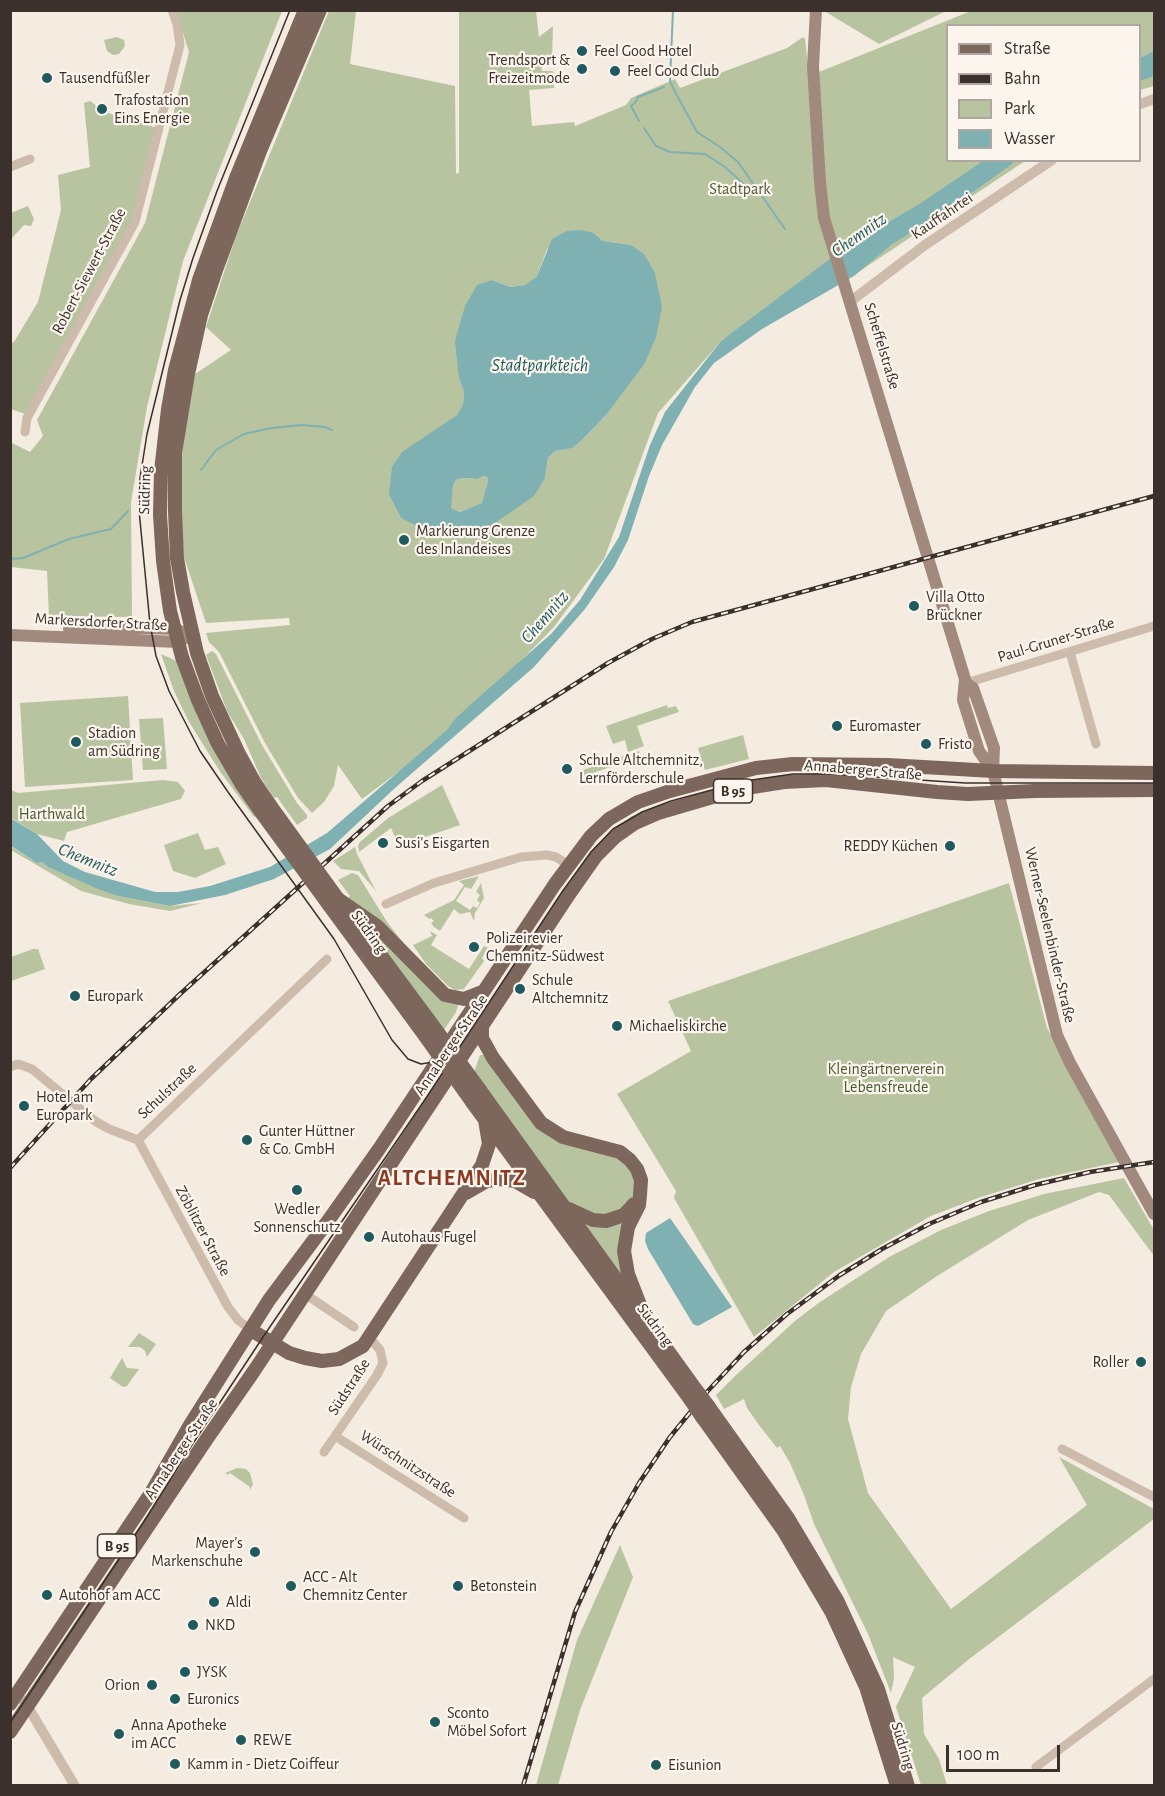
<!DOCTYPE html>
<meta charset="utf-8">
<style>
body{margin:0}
#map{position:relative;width:1165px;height:1796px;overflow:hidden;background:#f4ebe1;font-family:"Alegreya Sans",sans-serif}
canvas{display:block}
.frame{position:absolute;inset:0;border:12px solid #3b302b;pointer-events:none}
.legend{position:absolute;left:946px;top:24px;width:195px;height:138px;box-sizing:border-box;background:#fbf5ee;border:2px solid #aea6a0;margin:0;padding:8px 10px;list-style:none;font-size:18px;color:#3b302b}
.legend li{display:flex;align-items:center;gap:12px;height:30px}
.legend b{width:30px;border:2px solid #aea6a0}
.scale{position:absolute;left:946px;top:1745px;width:114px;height:27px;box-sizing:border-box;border:3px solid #3b302b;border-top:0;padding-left:8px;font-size:18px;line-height:21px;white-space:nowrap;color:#3b302b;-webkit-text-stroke:4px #fbf5ee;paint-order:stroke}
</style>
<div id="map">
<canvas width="1165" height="1796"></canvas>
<div class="frame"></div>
<ul class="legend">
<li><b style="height:8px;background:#7d675c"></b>Straße</li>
<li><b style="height:8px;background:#3b302b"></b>Bahn</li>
<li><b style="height:16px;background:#b8c4a0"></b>Park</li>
<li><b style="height:16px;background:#7fb0b2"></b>Wasser</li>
</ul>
<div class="scale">100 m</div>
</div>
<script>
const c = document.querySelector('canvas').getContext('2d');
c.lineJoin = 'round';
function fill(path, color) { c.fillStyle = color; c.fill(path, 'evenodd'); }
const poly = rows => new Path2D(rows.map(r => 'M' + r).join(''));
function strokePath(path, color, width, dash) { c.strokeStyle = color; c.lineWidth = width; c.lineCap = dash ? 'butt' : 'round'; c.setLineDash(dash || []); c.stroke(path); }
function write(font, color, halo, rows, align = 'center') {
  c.font = font + ' "Alegreya Sans",sans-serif'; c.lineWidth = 4.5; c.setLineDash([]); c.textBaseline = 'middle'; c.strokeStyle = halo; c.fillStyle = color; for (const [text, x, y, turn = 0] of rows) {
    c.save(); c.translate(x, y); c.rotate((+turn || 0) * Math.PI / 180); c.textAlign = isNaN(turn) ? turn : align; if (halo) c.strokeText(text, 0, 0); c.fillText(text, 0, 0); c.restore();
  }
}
const green = poly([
 [176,11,282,11,183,261,147,407,131,502,132,617,49,616,47,571,11,567,10,442,30,452,43,436,37,420,145,223,189,52],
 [329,11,356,11,350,64,455,86,456,174,459,173,459,11,536,11,539,37,553,26,552,59,541,60,542,71,553,71,554,88,529,90,532,126,574,122,575,126,626,105,631,98,675,79,680,88,787,48,803,37,805,39,809,76,971,11,1154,11,1154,86,1140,90,1140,26,948,26,948,160,1025,161,851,277,833,267,722,340,658,413,604,559,554,627,448,735,362,799,338,765,334,786,324,802,312,813,298,798,265,743,219,652,209,642,206,633,290,625,289,618,206,623,184,557,180,511,183,432,195,374,231,350,206,327,236,236],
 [594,233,603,241,631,245,644,365,607,414,582,440,572,447,555,451,548,458,545,478,466,533,401,518,389,495,445,424,457,415,463,404,464,392,459,378,492,280,510,287,525,285,537,276,547,249],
 [824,11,824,10,946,11,879,44],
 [117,37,124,40,125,46,119,54,113,55,107,51,104,40],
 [90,101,105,112,157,128,131,223,25,414,11,409,11,343,14,342,38,302,61,210,58,175,90,167,84,103],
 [28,206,34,219,31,226,24,225,11,239,11,213],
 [483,476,487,477,488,481,483,503,458,512,450,508,453,486,456,480,462,478,478,479],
 [212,651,216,654,262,745,297,803,307,815,307,818,297,825,277,797,274,798,261,778,244,739,227,711,206,655],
 [161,654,179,662,258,814,254,817,221,773,189,722,174,691],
 [128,696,133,780,25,787,20,703],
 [667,705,668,708,676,706,679,712,637,726,644,746,628,752,625,740,613,744,606,726],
 [163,718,167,769,143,770,139,719],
 [743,735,749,759,705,770,698,748],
 [639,751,641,756,585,776,583,770],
 [163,780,178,782,185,791,181,799,67,832,64,841,37,834,11,818,11,790,18,793],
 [442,785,460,825,399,846,391,828,359,852,358,846,360,842,388,818],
 [198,833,205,850,218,847,226,864,195,878,173,871,164,845],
 [10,846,37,863,42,862,48,867,118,896,170,906,202,903,170,911,129,904,81,891,11,850],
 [355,847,357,854,376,891,359,871,341,869,333,861],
 [352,873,358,875,387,922,416,959,348,898,350,896,338,880],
 [479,876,471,889,465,887,456,901,470,910,473,906,477,908,480,903,477,900,480,895,476,892,481,883,484,898,475,913,474,921,470,912,460,914,454,909,440,931,434,927,431,923,434,921,431,918,429,919,424,915,454,900,464,885,459,881],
 [1009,883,1047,1028,1119,1162,1039,1179,978,1198,931,1216,834,1272,754,1337,674,1198,676,1191,617,1094,691,1051,668,1001],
 [371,931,459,1002,456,1012,444,1030],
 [430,931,437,935,431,945,469,969,484,946,488,948,482,958,484,961,464,989,455,990,448,986,426,964,413,945,432,936],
 [33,949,38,949,45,969,11,981,11,957],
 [480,1055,486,1055,541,1123,614,1150,639,1174,624,1240,644,1315,474,1072],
 [1124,1178,1154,1230,1154,1256,1109,1195,1099,1192,1028,1220,937,1276,886,1311,861,1354,851,1387,848,1419,868,1493,951,1609,1087,1505,1059,1457,1154,1509,1154,1519,968,1660,922,1698,924,1734,939,1759,947,1785,921,1785,896,1707,915,1667,893,1657,894,1679,891,1693,868,1634,814,1524,804,1495,790,1463,780,1446,777,1448,759,1425,747,1408,744,1399,724,1409,716,1395,735,1376,796,1320,820,1302,889,1257,941,1230,989,1211,1044,1194],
 [139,1333,156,1344,147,1357,145,1351,140,1347,128,1347],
 [122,1358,127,1368,139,1369,127,1386,123,1387,110,1378],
 [237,1468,246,1469,250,1473,253,1484,250,1490,250,1487,230,1473,228,1475,225,1473],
 [620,1545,633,1577,580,1710,558,1785,536,1785,577,1640]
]);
const water = poly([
 [1154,51,1154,76,1140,81,1140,58],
 [983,161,1016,161,969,195,891,245,854,276,762,329,714,363,695,387,662,445,649,476,628,540,614,567,585,609,534,667,395,788,330,849,274,879,225,895,170,906,118,896,98,889,48,867,42,862,37,863,11,846,10,818,37,834,63,861,85,872,155,892,178,892,210,886,270,867,327,833,446,731,456,718,470,705,551,634,580,600,619,537,650,445,665,412,721,341,843,249,921,203],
 [581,230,594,233,603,241,631,245,644,254,655,273,662,307,656,337,644,365,607,414,582,440,572,448,555,451,548,458,545,478,534,496,492,525,466,533,423,529,401,518,389,495,392,467,402,452,457,415,463,404,464,392,459,378,455,341,465,306,477,285,492,280,510,287,525,285,537,276,552,239,567,231],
 [483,476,487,477,488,481,482,503,459,512,451,508,453,486,456,480,462,478,478,479],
 [670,1218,732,1307,698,1326,693,1324,648,1249,645,1241,646,1233]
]);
const stream = poly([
 [673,10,670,81,675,92,697,132,720,147,738,162,785,229],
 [639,121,631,106,635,103,638,97,664,87],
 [644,128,656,146,670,152,705,154,725,167,748,188,758,191],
 [201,470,216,450,244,434,271,428,302,425,325,427,332,430],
 [10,559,23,558,69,539,111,529,128,511]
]);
const minor = poly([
 [10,167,30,159],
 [25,432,27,418,135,222,180,45,177,24,172,10],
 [1070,652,1096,744],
 [966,683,1154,626],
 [386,904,434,883,521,857,547,855,556,857,568,865],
 [10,1067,18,1064,32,1069,95,1121,109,1129,138,1140],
 [138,1140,327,959],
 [138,1140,228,1307,238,1320,251,1330],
 [305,1294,354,1327],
 [335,1436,464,1518],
 [1062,1449,1154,1497],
 [324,1452,377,1375,383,1363,380,1350,370,1338],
 [1036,1767,1154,1679]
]);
const tertiary = poly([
 [1140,104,1154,99],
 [851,301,925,245,1052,160],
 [17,1695,25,1702,75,1786]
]);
const secondary = poly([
 [816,10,813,66,820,182,824,218,965,679,963,700,979,751,993,771],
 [69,629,146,628,175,629,183,632],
 [10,635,178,642,185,638,191,628],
 [966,683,973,688,994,748,993,771,1057,1035,1070,1063,1154,1214]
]);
const primary = poly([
 [270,805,255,783,238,752,212,696,197,653,183,592,177,558,175,511,175,453,188,374,201,315,216,270,260,151,320,10],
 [261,812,242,785,218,744,198,700,182,657,170,611,163,561,160,515,161,471,168,409,175,370,199,280,236,178,305,10],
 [338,899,377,926,445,995,464,999,482,992],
 [329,905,420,1029],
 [345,907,428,1019],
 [482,1028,482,1038,493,1058,541,1123,563,1137,620,1152,630,1160,637,1169,641,1180,640,1195,639,1205,628,1227,624,1251,628,1274,644,1315],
 [480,1090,697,1391],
 [472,1102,690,1399],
 [466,1193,487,1181,500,1179,515,1181,534,1192],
 [569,1209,593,1220,606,1221,624,1215,634,1204],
 [251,1330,289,1353,305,1358,322,1361,339,1359,363,1346,482,1165,489,1144,485,1120],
 [709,1407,788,1518,837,1600,878,1689,908,1786],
 [702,1417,783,1530,832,1613,866,1687,897,1786],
 [10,1704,151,1493,190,1425,269,1300,328,1221,379,1149,555,884,591,836,609,819,638,802,670,791,756,768,793,764,888,765,993,771,1154,773],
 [10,1732,206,1440,254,1371,570,893,596,856,615,837,635,823,658,813,740,789,784,782,826,780,937,792,968,794,1035,791,1154,790]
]);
const tram = poly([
 [290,10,217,191,193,258,180,300,147,434,140,478,139,510,150,624,156,656,169,691,200,751,228,792,334,939,392,1040,408,1059,421,1064,439,1061,453,1053],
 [10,1723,143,1523,192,1445,263,1337,424,1101,562,892,591,852,613,829,642,812,671,801,745,781,793,774,829,774,965,783,1154,783]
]);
const rail = poly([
 [10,1168,91,1079,179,995,388,806,422,781,608,663,652,639,692,622,1154,496],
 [523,1786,575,1612,611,1532,639,1483,670,1437,706,1393,744,1352,787,1314,840,1275,882,1249,929,1224,981,1202,1035,1185,1090,1172,1154,1162]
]);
const primaryBridge = poly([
 [270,805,338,899],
 [261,812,329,905],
 [428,1019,480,1090],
 [420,1029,472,1102],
 [697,1391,709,1407],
 [690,1399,702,1417]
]);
const markers = [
 [582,51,6,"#1f5a5e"],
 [582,69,6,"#1f5a5e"],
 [615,71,6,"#1f5a5e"],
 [47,78,6,"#1f5a5e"],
 [102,109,6,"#1f5a5e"],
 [404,540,6,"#1f5a5e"],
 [914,606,6,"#1f5a5e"],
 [837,726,6,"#1f5a5e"],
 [76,742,6,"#1f5a5e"],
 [926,744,6,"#1f5a5e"],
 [567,769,6,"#1f5a5e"],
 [383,843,6,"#1f5a5e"],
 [950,846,6,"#1f5a5e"],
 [474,947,6,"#1f5a5e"],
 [520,989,6,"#1f5a5e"],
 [75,996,6,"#1f5a5e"],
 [617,1026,6,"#1f5a5e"],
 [24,1106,6,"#1f5a5e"],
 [247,1140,6,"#1f5a5e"],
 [297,1190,6,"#1f5a5e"],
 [369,1237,6,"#1f5a5e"],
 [1141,1362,6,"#1f5a5e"],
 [255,1552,6,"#1f5a5e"],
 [291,1586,6,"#1f5a5e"],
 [458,1586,6,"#1f5a5e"],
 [47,1595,6,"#1f5a5e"],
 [214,1602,6,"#1f5a5e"],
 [193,1625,6,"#1f5a5e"],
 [185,1672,6,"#1f5a5e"],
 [152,1685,6,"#1f5a5e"],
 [175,1699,6,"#1f5a5e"],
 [435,1722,6,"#1f5a5e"],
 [119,1734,6,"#1f5a5e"],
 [241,1740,6,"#1f5a5e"],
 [175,1764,6,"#1f5a5e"],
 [656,1765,6,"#1f5a5e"]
];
const shields = [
 [733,791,39],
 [117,1546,39]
];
const shieldNames = [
 ["B 95",733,791],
 ["B 95",117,1546]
];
const poiNames = [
 ["Feel Good Hotel",594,51],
 ["Trendsport &",570,60,"right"],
 ["Freizeitmode",570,78,"right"],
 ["Feel Good Club",627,71],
 ["Tausendfüßler",59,78],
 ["Trafostation",114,100],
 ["Eins Energie",114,118],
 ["Markierung Grenze",416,531],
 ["des Inlandeises",416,549],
 ["Villa Otto",926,597],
 ["Brückner",926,615],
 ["Euromaster",849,726],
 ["Stadion",88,733],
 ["am Südring",88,751],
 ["Fristo",938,744],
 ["Schule Altchemnitz,",579,760],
 ["Lernförderschule",579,778],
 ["Susi's Eisgarten",395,843],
 ["REDDY Küchen",938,846,"right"],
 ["Polizeirevier",486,938],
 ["Chemnitz-Südwest",486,956],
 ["Schule",532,980],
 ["Altchemnitz",532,998],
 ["Europark",87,996],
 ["Michaeliskirche",629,1026],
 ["Hotel am",36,1097],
 ["Europark",36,1115],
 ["Gunter Hüttner",259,1131],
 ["& Co. GmbH",259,1149],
 ["Wedler",297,1209,"center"],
 ["Sonnenschutz",297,1227,"center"],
 ["Autohaus Fugel",381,1237],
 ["Roller",1129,1362,"right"],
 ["Mayer's",243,1543,"right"],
 ["Markenschuhe",243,1561,"right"],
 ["ACC - Alt",303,1577],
 ["Chemnitz Center",303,1595],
 ["Betonstein",470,1586],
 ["Autohof am ACC",59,1595],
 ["Aldi",226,1602],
 ["NKD",205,1625],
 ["JYSK",197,1672],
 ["Orion",140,1685,"right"],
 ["Euronics",187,1699],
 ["Sconto",447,1713],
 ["Möbel Sofort",447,1731],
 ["Anna Apotheke",131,1725],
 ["im ACC",131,1743],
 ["REWE",253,1740],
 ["Kamm in - Dietz Coiffeur",187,1764],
 ["Eisunion",668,1765]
];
const parkNames = [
 ["Stadtpark",740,189],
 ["Harthwald",52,814],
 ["Kleingärtnerverein",886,1069],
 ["Lebensfreude",886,1087]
];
const streetNames = [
 ["Kauffahrtei",942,216,-34],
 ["Robert-Siewert-Straße",89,271,-62],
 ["Scheffelstraße",882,346,73],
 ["Südring",145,490,-88],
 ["Markersdorfer Straße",101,622,3],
 ["Paul-Gruner-Straße",1056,640,-17],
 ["Annaberger Straße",863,770,5],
 ["Südring",369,932,54],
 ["Werner-Seelenbinder-Straße",1050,935,77],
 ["Annaberger Straße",451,1045,-56],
 ["Schulstraße",167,1091,-43],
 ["Zöblitzer Straße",203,1231,62],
 ["Südring",655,1325,53],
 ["Südstraße",349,1387,-57],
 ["Annaberger Straße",181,1449,-56],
 ["Würschnitzstraße",408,1464,33],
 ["Südring",903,1746,73]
];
const waterNames = [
 ["Chemnitz",859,235,-35],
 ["Stadtparkteich",540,366],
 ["Chemnitz",545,617,-49],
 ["Chemnitz",88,860,22]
];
const districtNames = [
 ["ALTCHEMNITZ",452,1178]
];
fill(green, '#b8c4a0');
fill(water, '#7fb0b2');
strokePath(stream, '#7fb0b2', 2);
strokePath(minor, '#cdbbac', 9);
strokePath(tertiary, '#cdbbac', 10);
strokePath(secondary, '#a18a7d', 12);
strokePath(primary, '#7d675c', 14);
strokePath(tram, '#3b302b', 1.5);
strokePath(rail, '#3b302b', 4.5);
strokePath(rail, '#fbf5ee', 2, [7]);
strokePath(primaryBridge, '#7d675c', 14);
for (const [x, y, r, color] of markers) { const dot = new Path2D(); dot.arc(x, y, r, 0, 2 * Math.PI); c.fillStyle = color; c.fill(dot); strokePath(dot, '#fbf5ee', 2); }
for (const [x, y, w] of shields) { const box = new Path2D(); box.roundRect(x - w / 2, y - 12, w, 24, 4.5); c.fillStyle = '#fbf5ee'; c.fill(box); strokePath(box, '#3b302b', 1.5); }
write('bold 15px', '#3b302b', null, shieldNames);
write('16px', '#3b302b', '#fbf5ee', poiNames, 'left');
write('16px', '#4a5a2e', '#fbf5ee', parkNames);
write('16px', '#3b302b', '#fbf5ee', streetNames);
write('italic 18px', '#1f5a5e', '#fbf5ee', waterNames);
c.letterSpacing = '1.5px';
write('bold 22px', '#8c3b22', '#fbf5ee', districtNames);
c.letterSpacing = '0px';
</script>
